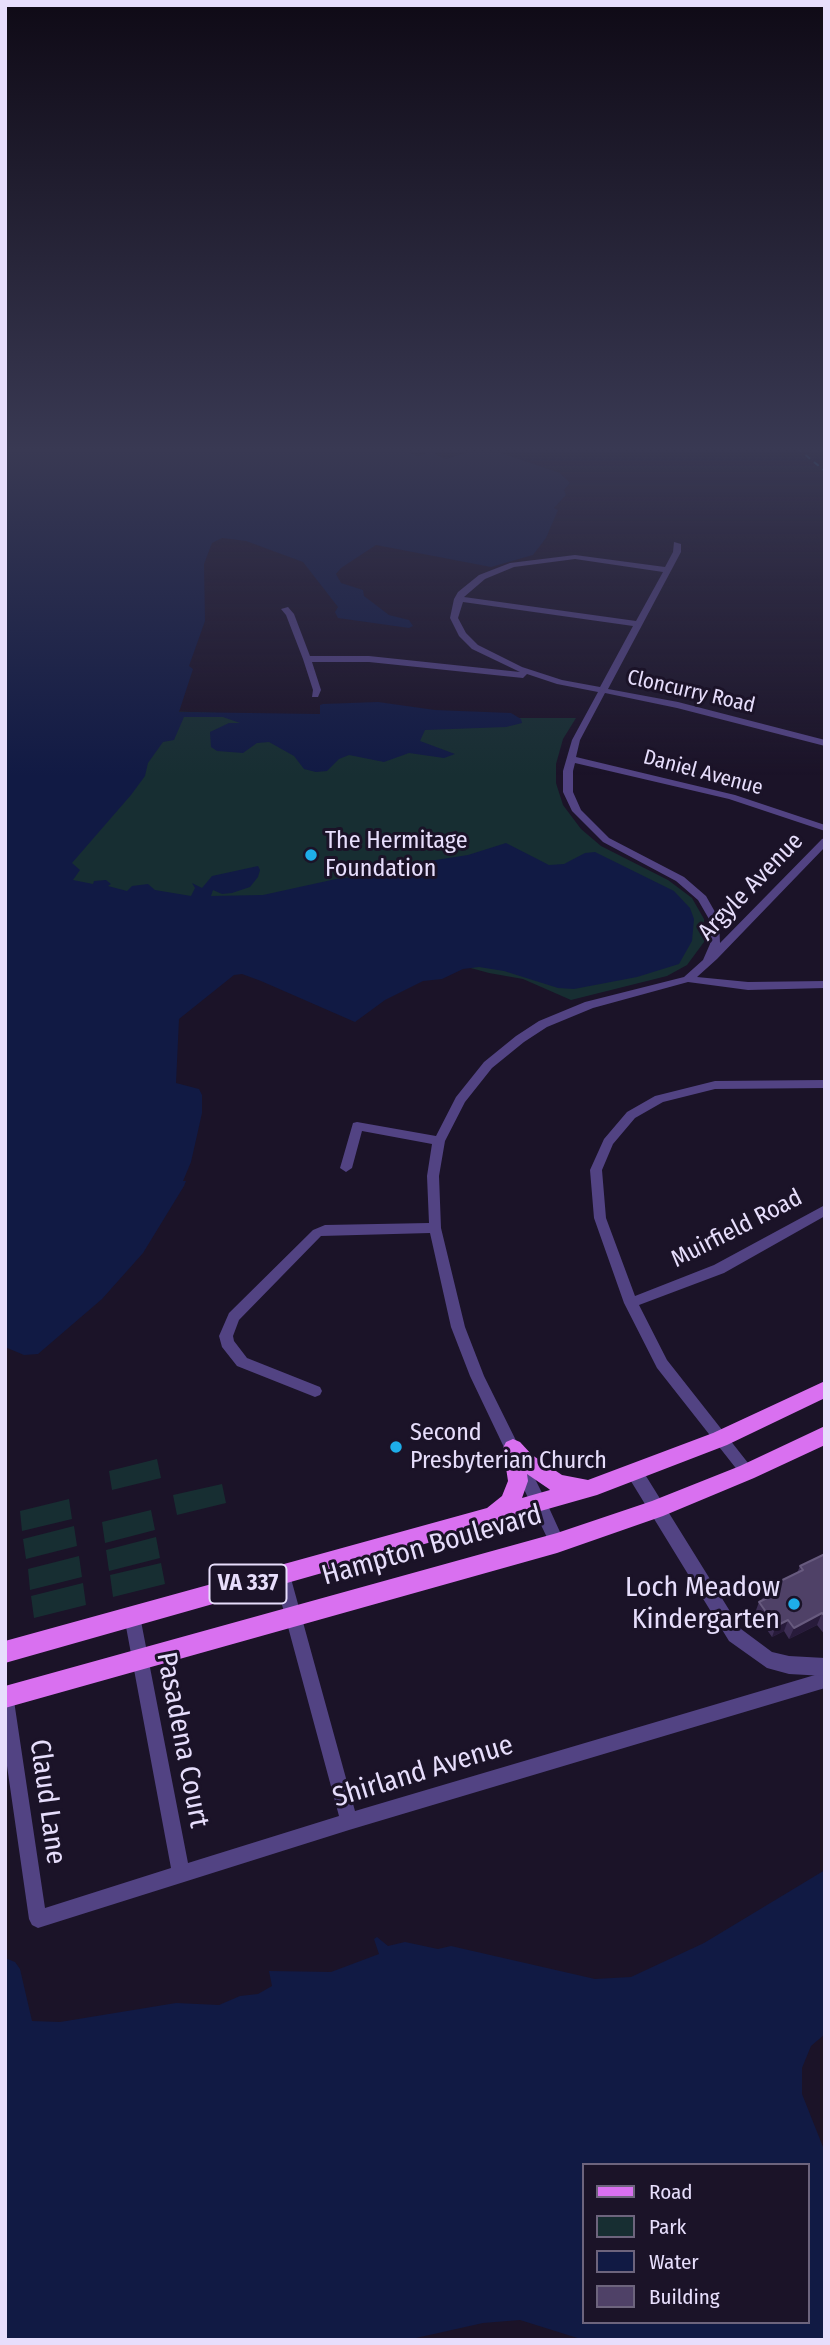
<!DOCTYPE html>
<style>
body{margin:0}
#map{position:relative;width:830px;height:2345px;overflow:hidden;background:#1b1328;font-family:"Fira Sans Condensed",sans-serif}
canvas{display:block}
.frame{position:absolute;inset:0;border:7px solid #e7defc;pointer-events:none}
.legend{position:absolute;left:582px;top:2163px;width:228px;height:161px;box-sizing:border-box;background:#1b1328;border:2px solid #6d647d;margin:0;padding:9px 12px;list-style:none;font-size:21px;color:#e7defc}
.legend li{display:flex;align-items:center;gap:14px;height:35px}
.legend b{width:35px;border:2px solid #6d647d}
</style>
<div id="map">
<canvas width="830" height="2345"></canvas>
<div class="frame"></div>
<ul class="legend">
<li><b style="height:9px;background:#d970f0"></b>Road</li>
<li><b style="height:19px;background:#172e32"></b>Park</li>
<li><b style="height:19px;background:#111a44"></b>Water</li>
<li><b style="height:19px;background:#4f4167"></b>Building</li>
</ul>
</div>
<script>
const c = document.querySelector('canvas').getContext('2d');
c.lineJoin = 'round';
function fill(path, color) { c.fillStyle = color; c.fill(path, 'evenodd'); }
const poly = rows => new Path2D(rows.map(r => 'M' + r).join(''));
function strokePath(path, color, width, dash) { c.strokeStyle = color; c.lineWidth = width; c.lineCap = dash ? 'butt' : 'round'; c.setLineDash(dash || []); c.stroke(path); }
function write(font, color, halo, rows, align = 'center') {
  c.font = font + ' "Fira Sans Condensed",sans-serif'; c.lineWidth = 6; c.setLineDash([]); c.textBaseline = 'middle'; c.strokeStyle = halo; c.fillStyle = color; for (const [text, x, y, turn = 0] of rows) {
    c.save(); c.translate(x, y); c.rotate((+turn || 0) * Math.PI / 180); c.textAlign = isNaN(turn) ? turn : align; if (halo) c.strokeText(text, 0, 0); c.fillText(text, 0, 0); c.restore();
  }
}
const green = poly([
 [162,711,277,715,330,733,476,718,576,718,563,739,556,764,556,783,563,805,581,829,601,846,668,880,692,898,704,919,704,942,687,965,667,976,571,1000,523,979,489,973,226,901,124,987,5,814],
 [157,1459,161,1478,112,1490,109,1471],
 [222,1484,226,1503,177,1515,173,1495],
 [69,1499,72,1519,22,1531,20,1511],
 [151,1510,155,1530,105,1543,102,1522],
 [74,1526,77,1546,26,1559,23,1539],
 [156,1537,160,1558,109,1571,106,1550],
 [79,1556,82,1577,30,1590,28,1569],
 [161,1563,165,1584,113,1597,110,1575],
 [83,1583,86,1605,34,1618,31,1596]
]);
const water = poly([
 [5,448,394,448,418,456,425,454,423,448,437,448,434,454,446,459,473,451,501,453,560,473,570,483,564,490,566,495,554,508,558,510,546,538,533,555,491,567,376,545,341,568,336,574,341,583,363,590,364,596,389,615,409,620,413,626,409,628,338,618,335,612,338,607,303,562,246,541,222,538,212,543,204,564,205,621,189,666,193,669,179,712,320,714,320,705,323,704,378,702,435,710,511,713,521,719,522,723,506,727,425,730,420,741,455,754,444,758,409,753,384,762,349,755,339,759,327,771,316,772,304,769,294,756,269,742,257,743,243,753,217,751,211,747,210,732,229,723,240,723,223,717,184,717,174,740,163,742,148,763,145,776,131,795,72,863,80,870,73,880,93,884,94,881,106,880,111,884,108,886,127,891,132,886,148,884,155,890,191,896,195,888,192,883,202,888,212,876,258,866,260,870,258,877,250,887,232,893,222,894,213,890,211,896,263,895,336,879,403,872,423,862,468,855,506,843,549,865,564,864,585,853,595,852,674,891,690,908,694,919,692,941,679,964,637,977,574,989,558,988,504,971,479,967,463,969,442,979,423,981,385,1000,355,1022,261,981,242,974,234,975,179,1019,176,1083,199,1089,202,1095,202,1113,191,1162,183,1181,186,1181,184,1186,143,1253,102,1299,38,1354,24,1355,5,1347],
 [825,1870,825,2034,811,2046,802,2068,802,2094,825,2152,825,2340,584,2340,520,2320,483,2323,407,2340,5,2340,5,1958,15,1962,20,1969,32,2021,60,2022,176,2003,219,2005,240,1996,258,1994,272,1986,269,1971,331,1972,379,1954,374,1939,377,1937,388,1946,405,1942,438,1949,451,1946,595,1979,631,1977,704,1943],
 [583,2165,807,2165,807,2322,583,2322]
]);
const minor = poly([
 [674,542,681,544,681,552,608,689,678,702,825,740,825,746,677,708,605,693,580,740,576,757,735,795,825,825,825,831,729,799,575,763,573,771,573,792,581,810,609,838,684,877,706,896,719,919,720,943,822,839,825,838,825,847,717,959,697,977,748,982,825,981,825,988,748,990,688,982,593,1008,547,1027,524,1042,492,1068,465,1102,445,1141,439,1176,441,1228,465,1327,484,1376,545,1499,565,1543,562,1548,557,1550,552,1548,470,1376,451,1327,430,1233,321,1236,239,1320,233,1336,234,1341,247,1358,320,1387,322,1391,320,1395,315,1397,310,1395,237,1366,222,1347,219,1336,229,1313,313,1230,325,1225,429,1223,427,1176,432,1144,362,1131,352,1168,346,1172,340,1168,353,1123,357,1122,436,1136,456,1097,484,1062,516,1036,539,1021,585,1002,684,977,703,960,710,944,709,919,698,900,676,881,603,842,572,811,563,792,563,771,572,740,598,692,557,684,527,674,523,678,369,662,312,662,321,690,318,697,312,697,313,690,303,659,286,615,281,609,288,607,294,614,310,656,369,656,520,672,472,649,459,636,450,618,454,599,458,592,479,575,510,563,575,555,665,567,673,552,674,542],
 [575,559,663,572,636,621,464,597,485,579,514,567,575,559],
 [463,602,633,626,600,687,562,680,522,667,478,645,466,633,458,618,463,602],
 [825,1080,825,1088,715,1089,663,1102,635,1118,613,1144,602,1170,606,1218,635,1296,714,1265,825,1205,825,1216,724,1273,639,1305,667,1360,752,1468,754,1472,752,1476,747,1478,742,1476,657,1368,624,1303,594,1218,590,1170,604,1139,627,1112,655,1096,715,1081,825,1080],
 [282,1568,287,1570,290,1575,355,1811,825,1672,825,1688,349,1830,38,1928,32,1925,29,1919,5,1752,5,1686,11,1688,13,1694,45,1908,171,1868,124,1616,126,1611,132,1609,138,1611,140,1616,188,1863,339,1816,274,1575,277,1570,282,1568]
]);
const tertiary = poly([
 [635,1466,641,1468,741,1629,772,1652,789,1656,825,1658,825,1676,789,1674,767,1668,729,1641,629,1478,627,1473,629,1468,635,1466]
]);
const primary = poly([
 [825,1381,825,1398,727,1445,597,1495,5,1663,5,1641,487,1508,502,1496,508,1481,503,1448,506,1442,513,1439,520,1442,532,1455,562,1475,588,1480,713,1433,825,1381],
 [527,1474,549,1489,550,1490,522,1498,528,1481,527,1474],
 [825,1426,825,1445,754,1478,663,1516,557,1553,5,1708,5,1686,557,1533,652,1501,740,1466,825,1426]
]);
const rail = poly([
 [797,448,825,471]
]);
const wall = poly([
 [825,1554,825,1635,817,1625,789,1639,784,1631,772,1637,755,1613,759,1602,762,1600,766,1588,797,1573,800,1566]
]);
const shadedWall = poly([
 [822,1613,817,1625,789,1639,794,1628],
 [788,1620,784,1631,772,1637,776,1626]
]);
const building = poly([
 [825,1554,825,1616,822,1613,794,1628,788,1620,776,1626,759,1602,771,1596,766,1588,803,1570,800,1566,825,1554]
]);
const markers = [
 [311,855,7,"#1eade8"],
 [396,1447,7,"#1eade8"],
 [794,1604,7,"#1eade8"]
];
const farStreetnames = [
 ["Cloncurry Road",691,692,13],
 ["Daniel Avenue",703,773,15]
];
const shields = [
 [248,1584,77]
];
const shieldNames = [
 ["VA 337",248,1584]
];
const poiNames = [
 ["The Hermitage",325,841],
 ["Foundation",325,869],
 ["Second",410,1433],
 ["Presbyterian Church",410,1461]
];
const streetNames = [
 ["Argyle Avenue",751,887,-46],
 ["Muirfield Road",737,1229,-27]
];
const nearStreetnames = [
 ["Hampton Boulevard",432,1546,-16],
 ["Pasadena Court",182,1740,79],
 ["Shirland Avenue",423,1772,-17],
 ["Claud Lane",47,1802,82]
];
const nearPoinames = [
 ["Loch Meadow",780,1588],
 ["Kindergarten",780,1620]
];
fill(green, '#172e32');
fill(water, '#111a44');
fill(minor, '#524383');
fill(tertiary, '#524383');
fill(primary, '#d970f0');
strokePath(rail, '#1eade8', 2, [6, 5]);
fill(wall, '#3d2e55');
fill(shadedWall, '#281b3b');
fill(building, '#4f4167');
strokePath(building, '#675a7e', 2);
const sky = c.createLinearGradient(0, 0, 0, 776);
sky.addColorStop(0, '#0f0a16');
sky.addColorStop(0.58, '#393953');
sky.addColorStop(1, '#39395300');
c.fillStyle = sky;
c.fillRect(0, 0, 830, 776);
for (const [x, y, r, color] of markers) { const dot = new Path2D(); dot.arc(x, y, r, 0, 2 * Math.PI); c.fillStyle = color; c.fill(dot); strokePath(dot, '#1b1328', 2.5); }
write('21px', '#e7defc', '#1b1328', farStreetnames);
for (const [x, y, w] of shields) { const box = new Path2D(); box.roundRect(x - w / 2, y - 19.5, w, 39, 5); c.fillStyle = '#1b1328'; c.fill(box); strokePath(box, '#e7defc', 2); }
write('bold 23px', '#e7defc', null, shieldNames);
write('24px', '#e7defc', '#1b1328', poiNames, 'left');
write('24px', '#e7defc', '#1b1328', streetNames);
write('28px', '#e7defc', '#1b1328', nearStreetnames);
write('28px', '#e7defc', '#1b1328', nearPoinames, 'right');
</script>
